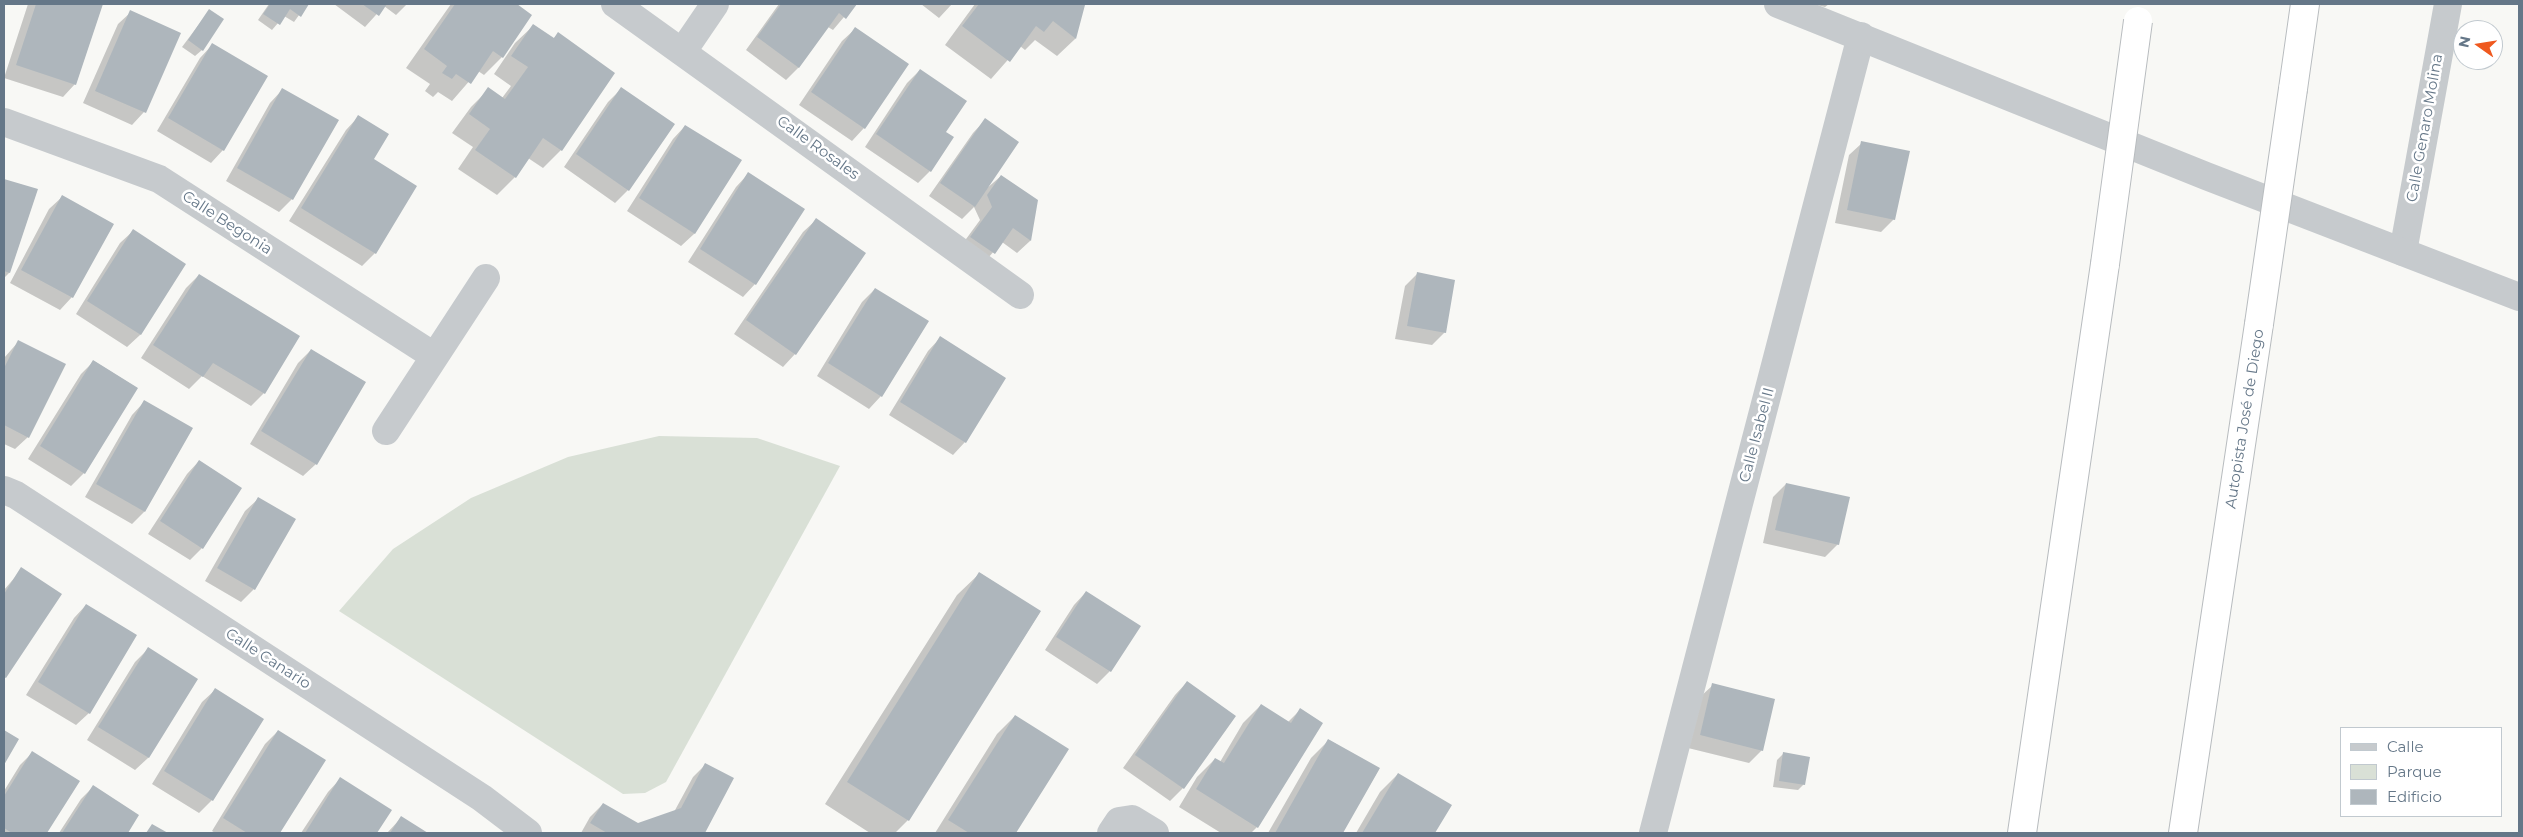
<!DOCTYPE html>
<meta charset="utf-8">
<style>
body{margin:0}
#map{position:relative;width:2523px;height:837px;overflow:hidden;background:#f8f8f5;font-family:Montserrat,sans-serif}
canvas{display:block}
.frame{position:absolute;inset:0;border:5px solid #657788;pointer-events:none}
.legend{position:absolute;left:2340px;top:727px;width:162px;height:90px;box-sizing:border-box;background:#fff;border:1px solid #c1c9cf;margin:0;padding:6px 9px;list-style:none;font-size:15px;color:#657788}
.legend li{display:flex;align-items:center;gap:10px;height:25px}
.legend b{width:25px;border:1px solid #c1c9cf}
.north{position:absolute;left:2453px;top:20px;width:50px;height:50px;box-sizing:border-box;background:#fff;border:1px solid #c1c9cf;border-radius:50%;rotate:283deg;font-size:14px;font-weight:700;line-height:20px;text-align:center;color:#657788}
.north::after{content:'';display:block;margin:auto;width:18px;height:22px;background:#ef591f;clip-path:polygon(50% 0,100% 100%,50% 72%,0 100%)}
</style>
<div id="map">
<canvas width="2523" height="837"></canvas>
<div class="frame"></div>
<ul class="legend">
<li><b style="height:6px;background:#c6cacd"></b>Calle</li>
<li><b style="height:14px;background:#d9e0d6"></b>Parque</li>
<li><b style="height:14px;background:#aeb6bc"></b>Edificio</li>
</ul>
<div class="north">N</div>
</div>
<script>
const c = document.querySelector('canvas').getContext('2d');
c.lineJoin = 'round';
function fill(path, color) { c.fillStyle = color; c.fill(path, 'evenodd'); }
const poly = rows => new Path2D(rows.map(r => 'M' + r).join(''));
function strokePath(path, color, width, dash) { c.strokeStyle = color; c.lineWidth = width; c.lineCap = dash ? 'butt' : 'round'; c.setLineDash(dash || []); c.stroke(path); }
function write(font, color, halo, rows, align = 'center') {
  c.font = font + ' Montserrat,sans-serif'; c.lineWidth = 5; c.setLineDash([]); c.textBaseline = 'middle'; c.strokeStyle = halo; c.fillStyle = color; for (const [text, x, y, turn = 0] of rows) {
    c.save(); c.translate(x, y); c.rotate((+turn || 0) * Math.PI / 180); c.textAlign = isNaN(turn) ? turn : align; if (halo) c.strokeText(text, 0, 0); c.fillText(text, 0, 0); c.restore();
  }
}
const green = poly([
 [659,436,757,438,840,466,666,782,645,793,623,794,339,611,393,549,471,498,568,457]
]);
const shadow = poly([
 [28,4,102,4,75,84,63,97,4,78],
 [269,4,307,4,294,22,284,16,272,30,258,20],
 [334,4,407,4,396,15,384,6,365,27],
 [451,4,515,4,531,15,502,57,484,75,478,71,452,101,438,92,433,97,425,91,430,84,406,68],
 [779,4,855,4,833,30,828,27,799,67,786,80,746,50],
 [921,4,952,4,939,18],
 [975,4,1081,4,1083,6,1075,39,1057,56,1035,40,1025,50,1020,46,991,79,945,45],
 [1813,4,1829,4,1825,7],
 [209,11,202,50,195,56,182,47],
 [131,12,144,112,132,125,83,103,118,24],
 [534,25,553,39,558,34,561,150,543,168,528,158,515,177,497,195,458,169,473,147,452,133,471,107,489,89,502,98,511,86,494,74,515,43],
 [855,29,864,128,852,141,799,105,842,41],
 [212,45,223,150,211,163,157,131,200,58],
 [920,70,944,133,930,171,918,183,865,147,907,83],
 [621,89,628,190,615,203,564,167,608,102],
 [282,90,292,199,279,212,226,181,270,103],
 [358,117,372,159,375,253,362,266,289,221,346,130],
 [985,120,986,189,1001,176,1036,201,1030,241,1017,253,1002,242,981,266,958,250,980,220,974,207,962,219,929,196,973,133],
 [685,126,740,161,694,234,681,246,627,211,673,139],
 [1862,143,1894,219,1881,232,1835,223,1849,155],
 [748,174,755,284,743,297,688,262,736,187],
 [4,180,36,190,9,273,4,278],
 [62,197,72,297,60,310,10,283,49,209],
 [816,220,795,354,783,367,734,334,803,232],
 [133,231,184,264,140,335,127,347,76,314,120,243],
 [1417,274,1445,332,1432,345,1395,339,1405,286],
 [199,275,298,336,264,393,251,406,202,376,189,389,141,358,186,288],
 [875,289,881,396,869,409,817,376,862,302],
 [940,338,965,442,953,455,889,415,928,351],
 [19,341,28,437,15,449,4,444,4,358],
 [311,350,316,464,303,476,250,444,298,363],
 [94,361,137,388,84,473,71,486,28,459,81,374],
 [144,402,144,512,132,524,85,497,132,415],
 [199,461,202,548,190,560,148,534,187,474],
 [1786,484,1838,544,1825,557,1763,543,1773,497],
 [258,499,294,520,254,589,241,602,205,581,245,511],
 [22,569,60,594,4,679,4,590],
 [980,573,1040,612,908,820,895,833,870,833,825,804,957,595],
 [1086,592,1139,626,1110,671,1097,684,1045,650,1074,605],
 [86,605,89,713,76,725,26,695,74,618],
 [148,649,196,679,148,758,135,770,87,740,135,662],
 [1187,682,1234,716,1183,788,1170,801,1123,768,1175,695],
 [1713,685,1762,750,1749,763,1688,748,1700,697],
 [215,690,212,800,199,813,152,784,202,702],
 [1261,705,1288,722,1300,710,1257,827,1251,833,1221,833,1179,807,1197,777,1215,759,1220,762,1243,723],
 [1015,716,1067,749,1014,833,935,833,997,734],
 [278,731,324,760,279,833,215,833,212,831,265,744],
 [1329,740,1379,769,1342,833,1268,833,1311,758],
 [32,753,79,781,46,833,4,833,4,791,20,765],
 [1783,754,1804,784,1798,790,1773,787,1777,760],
 [705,765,703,833,581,833,590,817,603,804,637,824,674,812,693,777],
 [1398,774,1450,805,1433,833,1356,833,1380,792],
 [340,779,390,810,376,833,301,833,328,792],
 [93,787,137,816,126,833,59,833,81,799],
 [401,818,425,833,387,833]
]);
const building = poly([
 [36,4,103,4,76,85,16,65],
 [270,4,309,4,301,17,290,9,280,25,263,14],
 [362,4,387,4,379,16],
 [455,4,517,4,532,15,503,58,493,51,471,84,456,74,452,79,442,73,447,66,424,49],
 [781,4,857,4,846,19,839,13,799,68,757,37],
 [979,4,1083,4,1085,5,1076,39,1053,21,1044,32,1036,26,1010,62,962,26],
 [209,9,224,19,203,51,188,40],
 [130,10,181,33,146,113,95,91],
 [533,24,554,38,558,32,615,73,562,151,543,138,516,178,475,150,490,129,469,114,488,87,505,99,528,67,511,56],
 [855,27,909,64,865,129,811,92],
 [212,43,268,76,224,151,168,118],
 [920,69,967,101,946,132,954,137,931,172,876,134],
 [621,87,675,124,629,191,576,154],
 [282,88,339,120,293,200,237,168],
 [358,115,389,134,374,159,417,186,376,254,301,208],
 [985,118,1019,142,975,207,940,183],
 [685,125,742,160,695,234,639,198],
 [1861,141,1910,151,1895,220,1847,210],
 [748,172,805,209,756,285,700,249],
 [1001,175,1038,200,1031,241,1013,228,995,254,970,237,992,207,987,195],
 [4,179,38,189,10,273,4,271],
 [62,195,114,224,73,298,21,270],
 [816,218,866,253,796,355,746,320],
 [133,229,186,264,141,335,87,301],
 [1417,272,1455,280,1446,333,1407,326],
 [199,274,300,336,265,394,213,363,203,377,153,345],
 [875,288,929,321,882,397,828,363],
 [940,336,1006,378,966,443,900,402],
 [18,340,66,364,29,438,4,425,4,368],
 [311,349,366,382,317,465,261,431],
 [93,360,138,388,85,474,40,446],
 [144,400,193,428,145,512,96,484],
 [199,460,242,488,203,549,160,521],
 [1786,483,1850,497,1839,545,1775,530],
 [258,497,296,519,255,590,217,568],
 [21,567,62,594,6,678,4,677,4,594],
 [979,572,1041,611,909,821,847,782],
 [1086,591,1141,626,1111,672,1056,637],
 [86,604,137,635,90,714,38,682],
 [148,647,198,679,149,758,98,727],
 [1187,681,1236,716,1184,789,1135,755],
 [1712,683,1775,699,1763,751,1700,735],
 [215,688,264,719,213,801,164,771],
 [1261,704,1291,723,1300,708,1323,723,1258,828,1196,789,1215,758,1224,763],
 [1015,715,1069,749,1016,833,969,833,948,820],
 [4,730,19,739,4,765],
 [278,730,326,760,280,833,247,833,223,818],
 [1328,739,1380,768,1343,833,1275,833],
 [32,751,80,781,47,833,12,833,4,828,4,796],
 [1783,752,1810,757,1805,785,1779,781],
 [705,763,734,778,705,833,607,833,590,823,603,803,638,823,681,808],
 [1398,773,1452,805,1435,833,1362,833],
 [340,777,392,810,377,833,305,833],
 [93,785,139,815,128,833,62,833],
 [401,816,428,833,390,833],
 [152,824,168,833,146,833]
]);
const minor = poly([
 [615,4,1020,295],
 [683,51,715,4],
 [4,122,159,179,434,356],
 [2403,252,2448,4],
 [386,431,486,278],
 [4,490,16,495,482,798,528,833],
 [1111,833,1119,821,1132,819,1155,833],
 [1653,833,1861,36]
]);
const tertiary = poly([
 [1778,4,2206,176,2519,297]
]);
const motorway = poly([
 [2293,89,2305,4],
 [2022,833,2105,264],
 [2183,833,2259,324]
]);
const motorwayBridge = poly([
 [2105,264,2138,21],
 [2259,324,2293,89]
]);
const streetNames = [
 ["Calle Genaro Molina",2425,128,-80],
 ["Calle Rosales",818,148,36],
 ["Calle Begonia",227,223,33],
 ["Autopista José de Diego",2245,419,-81],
 ["Calle Isabel II",1757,435,-75],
 ["Calle Canario",268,659,33]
];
fill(green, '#d9e0d6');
fill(shadow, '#0003');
fill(building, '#aeb6bc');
strokePath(motorway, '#b8bcbf', 30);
strokePath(minor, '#c6cacd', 28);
strokePath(tertiary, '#c6cacd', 28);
strokePath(motorway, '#fff', 28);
strokePath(motorwayBridge, '#b8bcbf', 30, []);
strokePath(motorwayBridge, '#fff', 28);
write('15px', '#657788', '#fff', streetNames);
</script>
